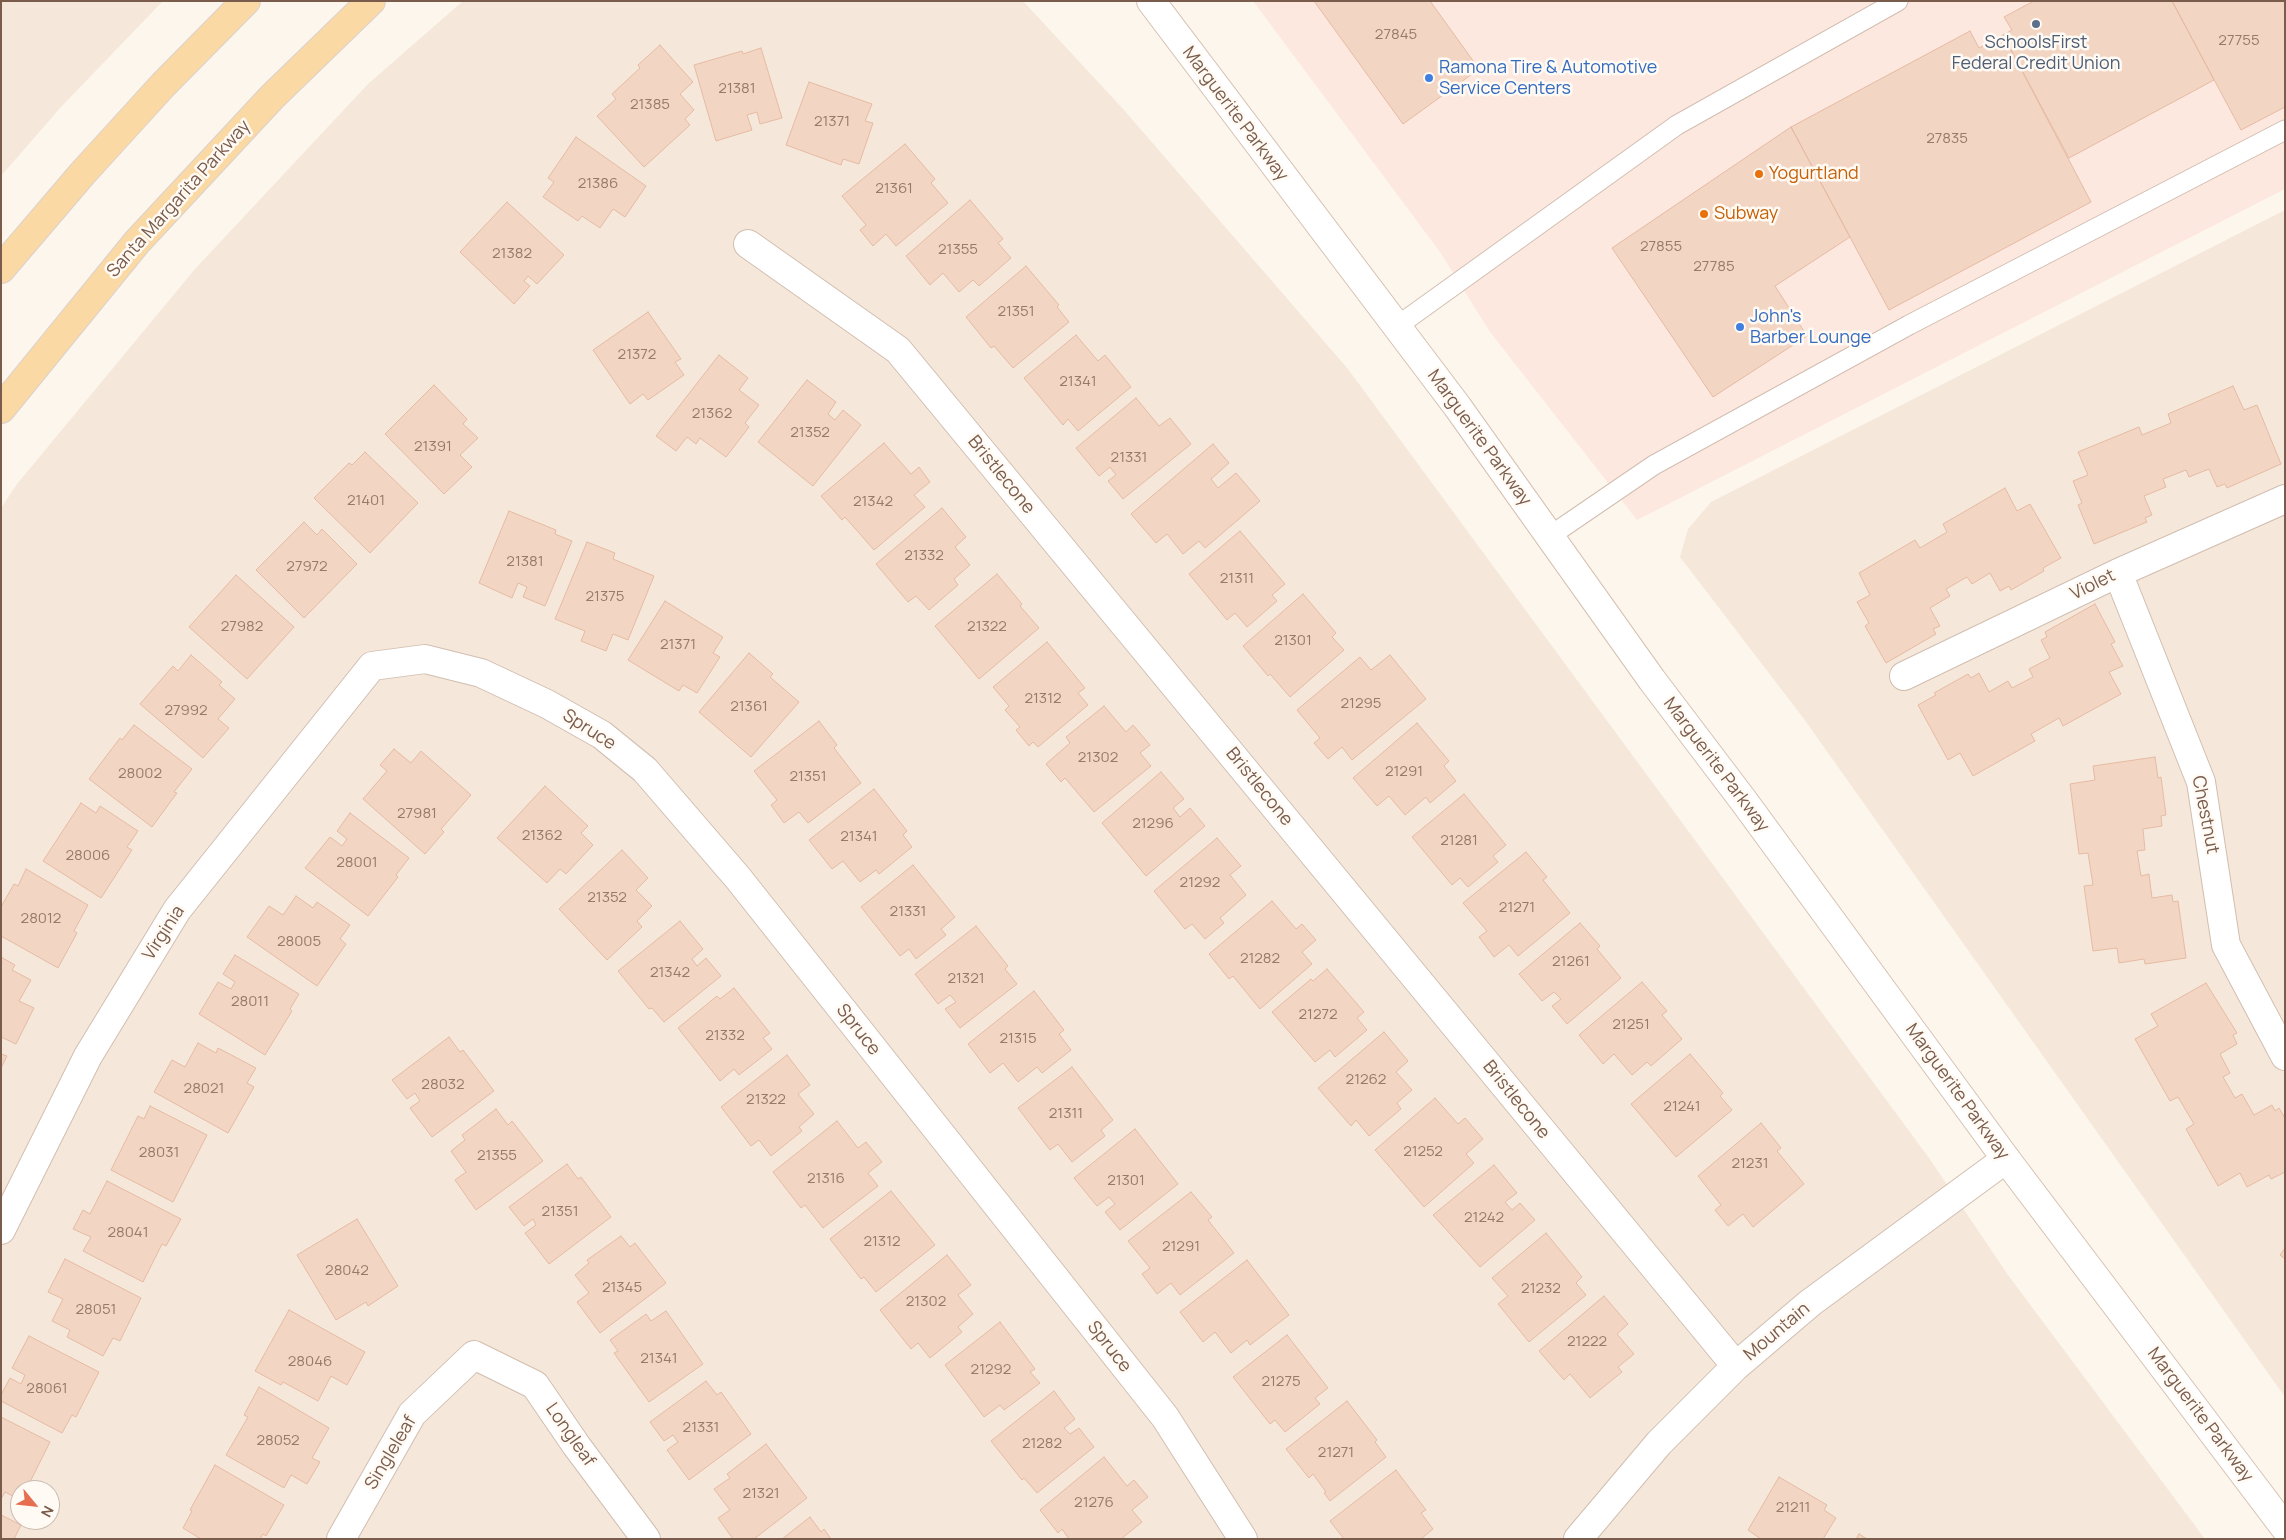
<!DOCTYPE html>
<style>
body{margin:0}
#map{position:relative;width:2286px;height:1540px;overflow:hidden;background:#fdf6ec;font-family:Manrope,sans-serif}
canvas{display:block}
.frame{position:absolute;inset:0;border:2px solid #7a5c4d;pointer-events:none}
.north{position:absolute;left:10px;top:1480px;width:50px;height:50px;box-sizing:border-box;background:#fffaf3;border:1px solid #cabbb1;border-radius:50%;rotate:118deg;font-size:14px;font-weight:700;line-height:20px;text-align:center;color:#7a5c4d}
.north::after{content:'';display:block;margin:auto;width:18px;height:22px;background:#e76f51;clip-path:polygon(50% 0,100% 100%,50% 72%,0 100%)}
</style>
<div id="map">
<canvas width="2286" height="1540"></canvas>
<div class="frame"></div>
<div class="north">N</div>
</div>
<script>
const c = document.querySelector('canvas').getContext('2d');
c.lineJoin = 'round';
function fill(path, color) { c.fillStyle = color; c.fill(path, 'evenodd'); }
const poly = rows => new Path2D(rows.map(r => 'M' + r).join(''));
function strokePath(path, color, width, dash) { c.strokeStyle = color; c.lineWidth = width; c.lineCap = dash ? 'butt' : 'round'; c.setLineDash(dash || []); c.stroke(path); }
function write(font, color, halo, rows, align = 'center') {
  c.font = font + ' Manrope,sans-serif'; c.lineWidth = 5; c.setLineDash([]); c.textBaseline = 'middle'; c.strokeStyle = halo; c.fillStyle = color; for (const [text, x, y, turn = 0] of rows) {
    c.save(); c.translate(x, y); c.rotate((+turn || 0) * Math.PI / 180); c.textAlign = isNaN(turn) ? turn : align; if (halo) c.strokeText(text, 0, 0); c.fillText(text, 0, 0); c.restore();
  }
}
const residential = poly([
 [1,1,163,1,61,107,1,176],
 [463,1,1023,1,1124,110,1348,369,1929,1158,2008,1275,2205,1539,1,1539,1,508,17,484,195,269,368,84],
 [20,1490,50,1490,50,1520,20,1520],
 [2285,210,2285,1397,1804,719,1680,557,1688,529,1711,502]
]);
const commercial = poly([
 [1253,1,2285,1,2285,189,1637,520,1490,332,1440,252]
]);
const building = poly([
 [1314,1,1430,1,1479,69,1403,124,1314,1],
 [2034,1,2172,1,2214,80,2069,158,2003,35,2012,30,2004,17,2034,1],
 [2172,1,2285,1,2285,107,2241,130,2172,1],
 [1970,31,1979,48,2003,35,2091,202,1889,310,1791,127,1970,31],
 [660,45,693,82,680,94,694,110,685,119,690,125,644,167,597,116,616,99,612,94,640,68,638,65,660,45],
 [761,48,782,118,760,124,757,112,747,115,752,130,716,141,694,65,742,51,743,54,761,48],
 [809,82,872,104,865,121,873,123,859,164,843,159,841,165,786,145,809,82],
 [1791,127,1850,237,1775,286,1807,336,1713,397,1612,248,1791,127],
 [576,137,646,186,625,217,613,209,600,228,582,216,578,221,543,197,554,182,548,178,576,137],
 [905,144,935,179,931,183,948,203,896,246,886,234,873,246,860,230,866,225,842,196,905,144],
 [970,200,1003,239,998,243,1011,258,979,286,973,280,959,292,943,273,930,285,906,256,970,200],
 [507,202,564,255,537,284,528,276,524,281,530,286,514,304,460,252,507,202],
 [1026,266,1059,305,1057,307,1069,322,1013,368,994,346,991,348,966,317,1026,266],
 [648,312,681,359,675,362,684,375,648,400,643,394,630,404,593,350,648,312],
 [1076,335,1098,361,1105,355,1131,387,1078,431,1068,419,1063,425,1024,378,1076,335],
 [719,355,748,378,739,390,759,405,745,423,749,427,726,457,700,438,696,444,687,437,676,451,656,436,719,355],
 [807,380,836,402,828,414,835,420,843,410,861,425,813,486,758,442,807,380],
 [434,385,467,419,463,424,478,438,460,455,472,467,444,494,385,434,434,385],
 [2233,386,2244,410,2257,405,2281,464,2227,488,2225,484,2217,487,2209,469,2189,477,2186,470,2163,479,2166,487,2144,496,2152,515,2145,518,2147,522,2094,544,2078,505,2082,503,2073,481,2088,475,2078,452,2139,427,2142,435,2171,423,2168,414,2233,386],
 [1136,398,1159,426,1170,418,1191,444,1123,499,1108,481,1116,475,1110,467,1099,476,1076,448,1136,398],
 [884,443,911,474,919,467,930,482,914,495,925,507,874,550,845,517,842,520,821,496,884,443],
 [1213,444,1229,463,1211,479,1218,488,1236,473,1260,501,1205,548,1199,541,1183,554,1167,534,1156,543,1131,514,1213,444],
 [365,452,418,503,370,553,314,498,349,463,352,465,365,452],
 [2005,488,2017,511,2030,504,2061,558,2043,568,2044,571,2011,590,2009,586,2000,591,1990,573,1972,584,1967,577,1946,589,1950,596,1930,608,1940,626,1933,629,1936,634,1886,663,1865,626,1869,623,1857,602,1870,595,1859,573,1915,540,1920,548,1947,532,1943,524,2005,488],
 [942,508,966,537,955,547,970,565,954,579,958,585,929,610,916,596,908,602,876,564,942,508],
 [509,511,556,530,555,534,572,541,545,606,523,597,527,587,518,583,512,598,479,583,509,511],
 [304,522,317,535,322,529,357,564,304,618,256,570,304,522],
 [1240,531,1285,584,1272,595,1277,601,1247,627,1235,613,1227,620,1189,574,1240,531],
 [587,542,615,553,613,559,654,576,628,640,613,634,606,651,581,641,585,631,555,619,587,542],
 [997,574,1022,604,1020,606,1039,628,979,679,935,626,997,574],
 [236,575,294,627,247,679,189,627,236,575],
 [1303,594,1336,633,1332,637,1344,650,1290,697,1270,674,1268,676,1243,646,1303,594],
 [665,601,723,637,713,653,720,657,697,693,683,685,679,691,628,660,665,601],
 [2095,604,2115,642,2111,644,2123,666,2109,672,2121,694,2063,726,2059,718,2031,734,2035,741,1973,776,1960,753,1948,760,1918,705,1936,695,1934,693,1968,674,1971,678,1979,673,1989,692,2008,681,2012,688,2033,677,2029,669,2050,658,2041,640,2047,637,2045,632,2095,604],
 [1047,642,1085,688,1078,693,1088,705,1038,747,1033,742,1029,746,1016,730,1020,727,1005,710,1009,706,993,687,1047,642],
 [749,653,773,674,770,677,799,702,751,757,699,712,749,653],
 [191,655,222,682,219,685,235,699,218,719,229,728,203,758,140,704,173,666,178,671,191,655],
 [1390,655,1426,699,1352,760,1342,747,1328,759,1314,743,1320,738,1297,710,1360,657,1371,670,1390,655],
 [1104,706,1126,732,1133,725,1150,745,1140,753,1151,766,1094,812,1065,778,1061,782,1046,764,1070,743,1066,737,1104,706],
 [819,721,837,745,834,748,861,783,808,823,799,812,784,823,771,805,777,800,754,771,819,721],
 [1417,723,1449,761,1444,766,1456,781,1430,803,1426,797,1405,815,1389,796,1377,806,1353,778,1417,723],
 [134,725,192,769,174,792,177,793,152,827,89,779,120,738,122,740,134,725],
 [394,749,411,763,421,751,471,795,441,829,444,832,425,854,363,799,387,771,380,765,394,749],
 [2155,757,2158,778,2161,777,2166,815,2161,816,2162,826,2143,829,2145,850,2137,851,2141,876,2149,874,2152,898,2172,895,2173,902,2178,901,2186,958,2145,964,2144,959,2119,963,2117,948,2093,951,2084,886,2093,885,2088,853,2079,854,2070,784,2095,780,2093,766,2155,757],
 [1161,772,1184,799,1173,808,1180,817,1190,808,1205,826,1146,876,1102,823,1161,772],
 [545,786,588,826,581,833,593,845,566,874,560,869,547,883,497,838,545,786],
 [874,789,907,831,903,835,912,847,879,874,876,870,860,882,843,861,832,869,809,840,874,789],
 [1464,794,1506,845,1493,856,1498,862,1468,887,1460,878,1452,885,1412,837,1464,794],
 [81,803,96,813,100,806,138,831,127,847,132,850,101,898,43,861,81,803],
 [350,813,409,858,396,875,398,877,368,916,305,868,330,837,342,846,347,839,337,831,350,813],
 [1217,838,1241,866,1230,875,1246,895,1220,918,1224,923,1205,939,1192,924,1185,929,1154,891,1217,838],
 [622,850,648,878,636,890,652,906,637,921,642,927,607,960,559,909,622,850],
 [1526,852,1547,877,1543,880,1570,913,1518,956,1509,945,1494,957,1479,937,1487,931,1463,903,1526,852],
 [913,865,955,917,941,929,946,935,916,959,909,949,900,956,861,907,913,865],
 [26,869,88,905,74,931,77,933,58,968,1,936,1,907,14,884,18,886,26,869],
 [296,896,313,908,317,902,350,925,340,939,346,944,317,986,247,937,269,906,283,915,296,896],
 [1272,901,1296,929,1302,924,1316,940,1302,952,1312,964,1260,1009,1233,976,1229,979,1209,954,1272,901],
 [680,921,703,949,692,959,697,966,706,958,721,976,664,1022,652,1008,649,1009,618,971,680,921],
 [1580,923,1600,946,1597,949,1621,978,1567,1024,1552,1006,1561,999,1554,992,1542,1001,1519,974,1580,923],
 [976,926,1008,966,1005,969,1017,984,960,1028,945,1009,956,1002,950,995,938,1004,915,974,976,926],
 [235,955,299,994,290,1009,292,1011,265,1055,199,1014,218,982,231,989,235,982,223,974,235,955],
 [1,957,15,965,12,970,31,980,19,1001,34,1008,16,1044,1,1037,1,957],
 [1327,969,1364,1012,1357,1018,1367,1030,1335,1057,1330,1050,1315,1062,1272,1012,1311,979,1313,981,1327,969],
 [1642,982,1667,1011,1662,1015,1682,1039,1651,1066,1647,1062,1632,1075,1614,1054,1603,1064,1579,1035,1642,982],
 [2206,983,2237,1033,2233,1035,2237,1044,2220,1054,2230,1073,2223,1077,2235,1098,2242,1094,2254,1115,2272,1105,2275,1111,2279,1108,2285,1118,2285,1172,2271,1179,2269,1175,2247,1187,2240,1173,2218,1186,2186,1129,2194,1124,2178,1097,2170,1101,2135,1039,2158,1026,2151,1014,2206,983],
 [734,988,770,1033,763,1038,772,1049,739,1075,734,1069,720,1081,678,1028,717,996,720,999,734,988],
 [1034,991,1064,1030,1059,1034,1071,1050,1042,1073,1037,1067,1018,1082,1003,1063,990,1073,968,1044,1034,991],
 [1384,1032,1408,1061,1396,1072,1412,1090,1397,1103,1401,1109,1369,1136,1356,1120,1351,1126,1318,1088,1384,1032],
 [449,1037,460,1052,463,1050,494,1091,432,1137,410,1108,420,1101,415,1093,407,1099,392,1080,449,1037],
 [198,1043,216,1053,218,1048,256,1068,247,1083,254,1087,228,1133,154,1092,172,1060,185,1067,198,1043],
 [1,1054,7,1056,1,1068,1,1054],
 [1690,1054,1723,1093,1720,1096,1732,1110,1676,1157,1631,1104,1690,1054],
 [787,1055,810,1085,798,1094,814,1114,799,1127,802,1131,771,1156,759,1140,751,1146,721,1107,787,1055],
 [1072,1067,1113,1120,1101,1130,1105,1136,1072,1162,1058,1144,1050,1150,1018,1108,1072,1067],
 [1435,1098,1458,1124,1465,1118,1483,1139,1466,1154,1474,1163,1424,1207,1375,1150,1435,1098],
 [150,1106,207,1135,173,1202,111,1170,138,1116,144,1119,150,1106],
 [496,1109,508,1125,512,1121,543,1161,476,1210,455,1180,466,1172,451,1151,465,1140,462,1135,496,1109],
 [837,1121,858,1148,866,1142,882,1162,868,1173,878,1186,823,1228,805,1205,801,1208,773,1172,837,1121],
 [1761,1123,1781,1148,1777,1151,1804,1184,1753,1227,1743,1214,1728,1226,1715,1210,1721,1205,1698,1176,1761,1123],
 [1135,1129,1178,1184,1120,1230,1105,1212,1115,1204,1109,1197,1097,1206,1074,1178,1135,1129],
 [567,1164,578,1179,581,1177,611,1217,549,1264,525,1233,536,1225,533,1219,524,1226,509,1207,567,1164],
 [1494,1165,1517,1193,1505,1202,1512,1210,1520,1203,1535,1220,1480,1267,1433,1215,1494,1165],
 [107,1181,181,1219,166,1246,162,1244,143,1282,83,1251,91,1237,73,1229,83,1210,90,1214,107,1181],
 [891,1191,935,1245,876,1292,864,1277,861,1279,830,1239,891,1191],
 [1191,1192,1212,1217,1208,1220,1234,1253,1180,1295,1171,1283,1157,1294,1142,1274,1150,1268,1128,1241,1191,1192],
 [357,1219,398,1286,368,1306,366,1302,336,1320,297,1255,357,1219],
 [1546,1233,1582,1277,1576,1283,1586,1295,1529,1342,1498,1304,1508,1296,1492,1278,1546,1233],
 [621,1236,630,1247,635,1243,666,1283,600,1333,577,1302,589,1293,575,1275,589,1263,587,1260,621,1236],
 [2285,1248,2285,1259,2280,1255,2285,1248],
 [947,1255,971,1285,958,1295,973,1314,958,1327,962,1332,930,1358,918,1343,911,1349,880,1310,947,1255],
 [65,1259,141,1298,120,1341,113,1338,103,1356,67,1337,70,1330,52,1321,63,1299,48,1292,65,1259],
 [1247,1260,1289,1315,1250,1345,1247,1340,1231,1353,1215,1332,1203,1342,1180,1312,1247,1260],
 [1604,1296,1628,1324,1617,1334,1634,1354,1618,1367,1622,1372,1590,1398,1570,1374,1564,1380,1539,1351,1604,1296],
 [289,1310,365,1352,347,1385,331,1376,318,1401,283,1382,281,1385,255,1371,289,1310],
 [666,1311,703,1364,649,1402,614,1353,618,1351,610,1340,646,1314,651,1321,666,1311],
 [1000,1322,1035,1369,1030,1372,1040,1383,1004,1410,1000,1405,984,1417,945,1365,1000,1322],
 [1287,1335,1328,1388,1315,1398,1320,1404,1285,1432,1275,1420,1270,1424,1233,1377,1287,1335],
 [29,1336,99,1372,76,1417,72,1415,62,1433,1,1401,1,1395,10,1378,21,1384,25,1375,12,1368,29,1336],
 [706,1381,717,1395,721,1392,751,1434,689,1480,667,1450,678,1442,673,1435,664,1441,650,1422,706,1381],
 [259,1387,329,1428,312,1458,320,1462,307,1484,291,1475,284,1488,226,1455,248,1417,244,1415,259,1387],
 [1054,1391,1075,1419,1064,1428,1070,1434,1079,1428,1094,1447,1037,1493,1024,1478,1022,1480,991,1441,1054,1391],
 [1347,1401,1377,1440,1375,1442,1386,1457,1330,1501,1324,1493,1326,1492,1313,1474,1309,1478,1286,1449,1347,1401],
 [1,1417,50,1442,26,1490,20,1490,20,1500,5,1492,1,1499,1,1417],
 [766,1444,807,1498,754,1539,733,1539,718,1518,730,1510,714,1489,730,1478,727,1474,766,1444],
 [1104,1457,1127,1486,1134,1480,1148,1497,1132,1510,1142,1522,1121,1539,1069,1539,1062,1529,1058,1533,1040,1510,1104,1457],
 [215,1465,284,1505,266,1536,263,1534,260,1539,201,1539,183,1528,192,1511,190,1510,215,1465],
 [1396,1470,1426,1510,1421,1513,1433,1529,1421,1539,1344,1539,1330,1521,1396,1470],
 [1779,1477,1827,1505,1824,1510,1836,1518,1823,1539,1761,1539,1748,1530,1779,1477],
 [1,1515,21,1525,14,1539,1,1539,1,1515],
 [810,1517,821,1532,824,1529,831,1539,782,1539,810,1517],
 [1859,1534,1867,1539,1856,1539,1859,1534]
]);
const service = poly([
 [1396,327,1677,125,1898,1],
 [1550,536,1654,465,1909,325,2285,130]
]);
const minor = poly([
 [748,244,898,350,1736,1366],
 [2118,573,2201,782,2226,945,2285,1056],
 [1904,676,2118,573,2285,499],
 [1,1230,88,1056,177,910,372,666,425,659,481,673,547,704,602,735,645,770,738,878,1165,1417,1243,1539],
 [341,1539,412,1414,474,1355,535,1385,576,1445,646,1539],
 [1578,1539,1659,1443,1736,1366,1810,1303,2006,1159]
]);
const secondary = poly([
 [1151,1,1457,406,1652,680,1743,800,2006,1159,2285,1528]
]);
const primary = poly([
 [1,269,82,174,163,85,246,1],
 [1,409,137,242,272,97,371,1]
]);
const markers = [
 [2036,24,5,"#5c6f8a"],
 [1429,78,5,"#3f7fe0"],
 [1759,174,5,"#e8710a"],
 [1704,214,5,"#e8710a"],
 [1740,327,5,"#3f7fe0"]
];
const numberNames = [
 ["27845",1396,35],
 ["27755",2239,41],
 ["21381",737,89],
 ["21385",650,105],
 ["21371",832,122],
 ["27835",1947,139],
 ["21386",598,184],
 ["21361",894,189],
 ["27855",1661,247],
 ["21355",958,250],
 ["21382",512,254],
 ["27785",1714,267],
 ["21351",1016,312],
 ["21372",637,355],
 ["21341",1078,382],
 ["21362",712,414],
 ["21352",810,433],
 ["21391",433,447],
 ["21331",1129,458],
 ["21401",366,501],
 ["21342",873,502],
 ["21332",924,556],
 ["21381",525,562],
 ["27972",307,567],
 ["21311",1237,579],
 ["21375",605,597],
 ["27982",242,627],
 ["21322",987,627],
 ["21301",1293,641],
 ["21371",678,645],
 ["21312",1043,699],
 ["21295",1361,704],
 ["21361",749,707],
 ["27992",186,711],
 ["21302",1098,758],
 ["21291",1404,772],
 ["28002",140,774],
 ["21351",808,777],
 ["27981",417,814],
 ["21296",1153,824],
 ["21362",542,836],
 ["21341",859,837],
 ["21281",1459,841],
 ["28006",88,856],
 ["28001",357,863],
 ["21292",1200,883],
 ["21352",607,898],
 ["21271",1517,908],
 ["21331",908,912],
 ["28012",41,919],
 ["28005",299,942],
 ["21282",1260,959],
 ["21261",1571,962],
 ["21342",670,973],
 ["21321",966,979],
 ["28011",250,1002],
 ["21272",1318,1015],
 ["21251",1631,1025],
 ["21332",725,1036],
 ["21315",1018,1039],
 ["21262",1366,1080],
 ["28032",443,1085],
 ["28021",204,1089],
 ["21322",766,1100],
 ["21241",1682,1107],
 ["21311",1066,1114],
 ["21252",1423,1152],
 ["28031",159,1153],
 ["21355",497,1156],
 ["21231",1750,1164],
 ["21316",826,1179],
 ["21301",1126,1181],
 ["21351",560,1212],
 ["21242",1484,1218],
 ["28041",128,1233],
 ["21312",882,1242],
 ["21291",1181,1247],
 ["28042",347,1271],
 ["21345",622,1288],
 ["21232",1541,1289],
 ["21302",926,1302],
 ["28051",96,1310],
 ["21222",1587,1342],
 ["21341",659,1359],
 ["28046",310,1362],
 ["21292",991,1370],
 ["21275",1281,1382],
 ["28061",47,1389],
 ["21331",701,1428],
 ["28052",278,1441],
 ["21282",1042,1444],
 ["21271",1336,1453],
 ["21321",761,1494],
 ["21276",1094,1503],
 ["21211",1793,1508]
];
const serviceNames = [
 ["SchoolsFirst",2036,43],
 ["Federal Credit Union",2036,64]
];
const shopNames = [
 ["Ramona Tire & Automotive",1439,68],
 ["Service Centers",1439,89],
 ["John's",1750,317],
 ["Barber Lounge",1750,338]
];
const streetNames = [
 ["Marguerite Parkway",1235,114,53],
 ["Santa Margarita Parkway",179,199,-48],
 ["Marguerite Parkway",1479,438,54],
 ["Bristlecone",1001,475,51],
 ["Violet",2093,585,-26],
 ["Spruce",589,730,33],
 ["Marguerite Parkway",1716,765,53],
 ["Bristlecone",1259,787,51],
 ["Chestnut",2205,815,79],
 ["Virginia",164,933,-57],
 ["Spruce",858,1030,52],
 ["Marguerite Parkway",1957,1092,54],
 ["Bristlecone",1516,1100,51],
 ["Mountain",1777,1332,-40],
 ["Spruce",1109,1347,52],
 ["Marguerite Parkway",2200,1415,53],
 ["Longleaf",570,1435,55],
 ["Singleleaf",391,1453,-59]
];
const foodNames = [
 ["Yogurtland",1769,174],
 ["Subway",1714,214]
];
fill(residential, '#f5e8da');
fill(commercial, '#fde8e0');
fill(building, '#f3d5c3');
strokePath(building, '#e6bba3', 1);
strokePath(service, '#d1beb0', 21);
strokePath(minor, '#d1beb0', 30);
strokePath(secondary, '#d6c0b0', 30);
strokePath(primary, '#dad1cd', 30);
strokePath(service, '#fff', 19);
strokePath(minor, '#fff', 28);
strokePath(secondary, '#fff', 28);
strokePath(primary, '#fbd9a5', 28);
for (const [x, y, r, color] of markers) { const dot = new Path2D(); dot.arc(x, y, r, 0, 2 * Math.PI); c.fillStyle = color; c.fill(dot); strokePath(dot, '#fffaf3', 2); }
write('15px', '#987a6a', null, numberNames);
write('18px', '#4e5e75', '#fffaf3', serviceNames);
write('18px', '#366cbe', '#fffaf3', shopNames, 'left');
write('18px', '#7a5c4d', '#fffaf3', streetNames);
write('18px', '#c56008', '#fffaf3', foodNames, 'left');
</script>
